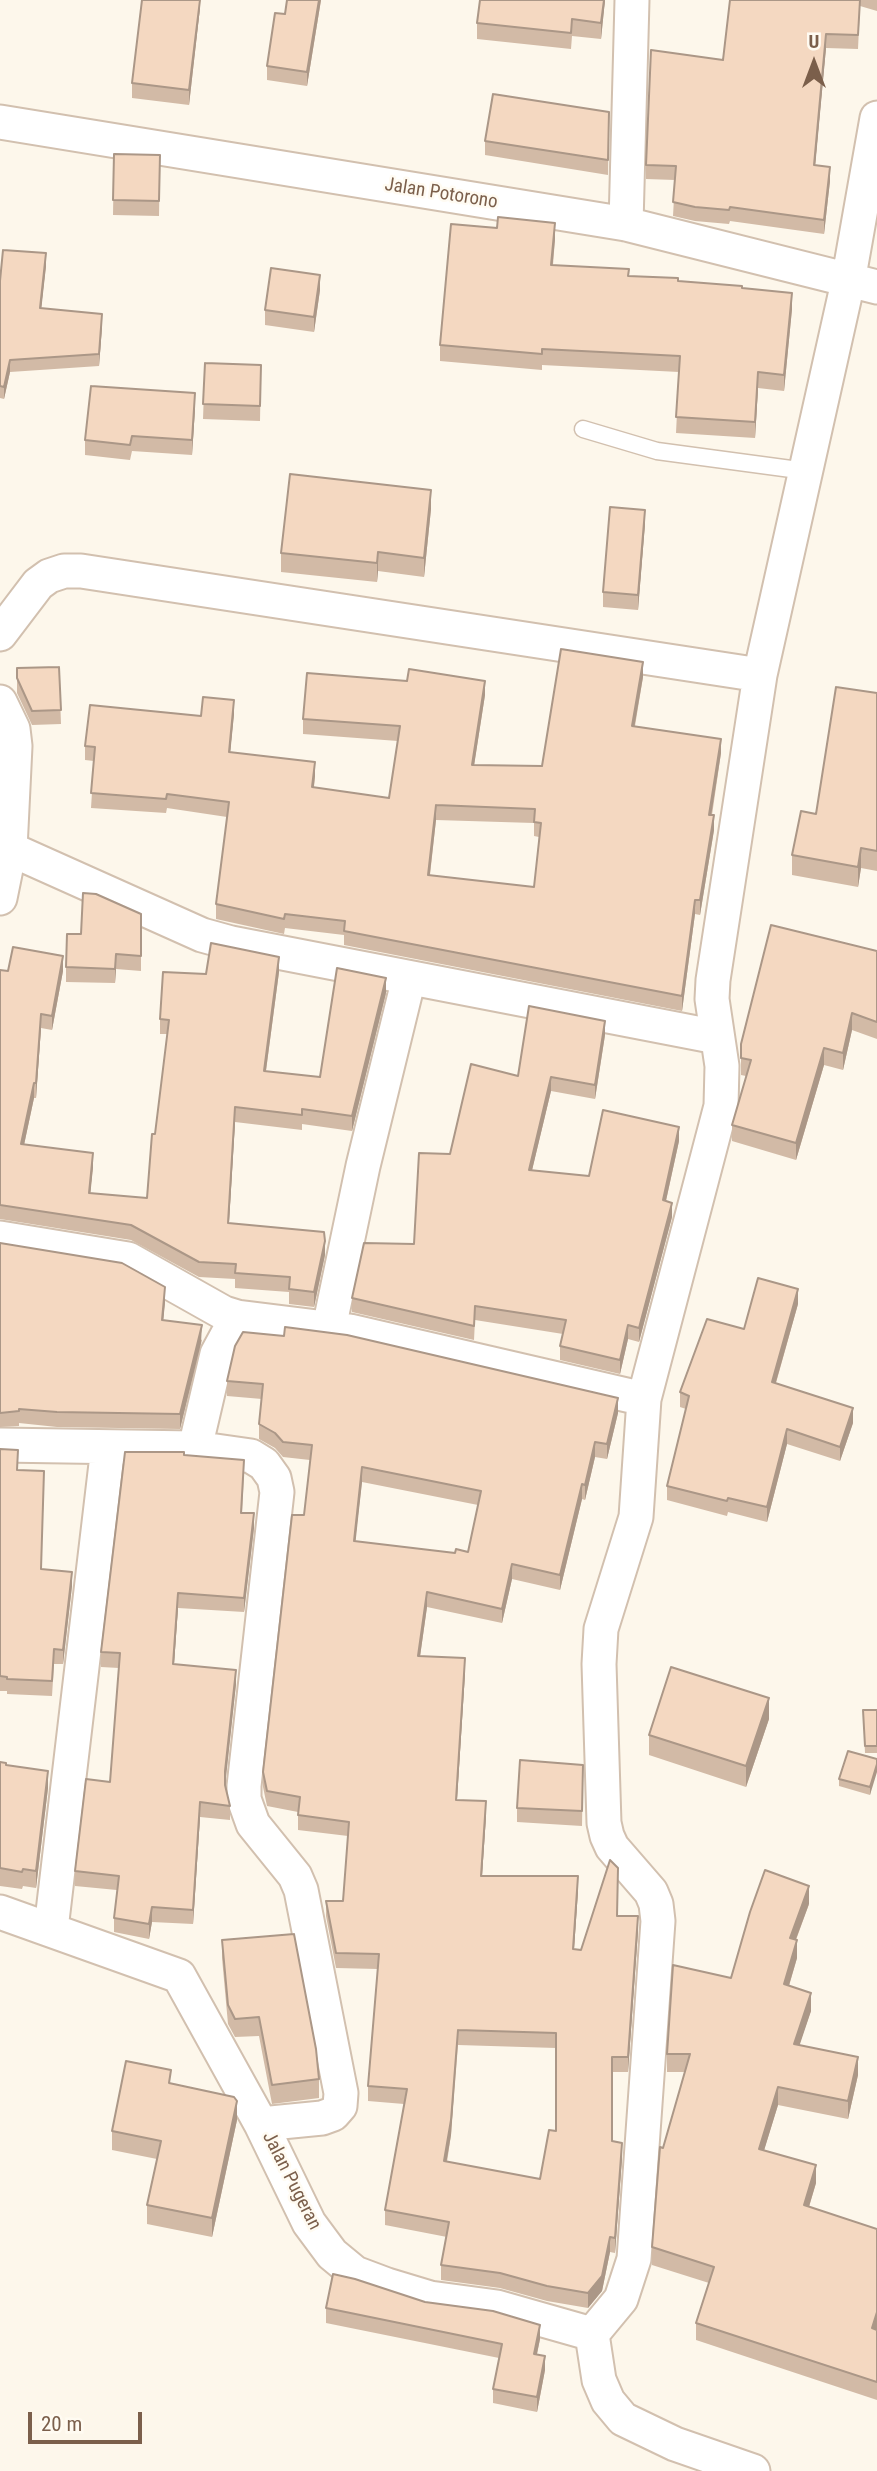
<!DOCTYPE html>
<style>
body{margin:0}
#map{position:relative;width:877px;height:2471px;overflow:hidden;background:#fdf7eb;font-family:"Roboto Condensed",sans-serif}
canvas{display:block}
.north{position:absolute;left:779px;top:28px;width:70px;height:70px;-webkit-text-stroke:5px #fffbf2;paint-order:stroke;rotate:0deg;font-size:19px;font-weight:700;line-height:28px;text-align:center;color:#7b5f4b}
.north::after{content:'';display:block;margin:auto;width:24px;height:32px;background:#7b5f4b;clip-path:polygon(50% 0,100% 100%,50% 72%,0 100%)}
.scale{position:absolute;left:28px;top:2412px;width:114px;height:32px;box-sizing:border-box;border:4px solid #7b5f4b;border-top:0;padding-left:9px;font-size:21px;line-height:24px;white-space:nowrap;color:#7b5f4b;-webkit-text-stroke:5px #fffbf2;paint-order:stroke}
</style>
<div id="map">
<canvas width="877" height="2471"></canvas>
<div class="north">U</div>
<div class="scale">20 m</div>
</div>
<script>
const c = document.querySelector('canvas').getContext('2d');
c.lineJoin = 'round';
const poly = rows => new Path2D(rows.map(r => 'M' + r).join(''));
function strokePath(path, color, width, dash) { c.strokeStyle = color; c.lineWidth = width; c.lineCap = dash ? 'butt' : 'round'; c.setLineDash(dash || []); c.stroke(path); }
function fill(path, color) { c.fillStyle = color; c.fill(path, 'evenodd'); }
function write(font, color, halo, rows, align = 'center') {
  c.font = font + ' "Roboto Condensed",sans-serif'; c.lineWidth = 5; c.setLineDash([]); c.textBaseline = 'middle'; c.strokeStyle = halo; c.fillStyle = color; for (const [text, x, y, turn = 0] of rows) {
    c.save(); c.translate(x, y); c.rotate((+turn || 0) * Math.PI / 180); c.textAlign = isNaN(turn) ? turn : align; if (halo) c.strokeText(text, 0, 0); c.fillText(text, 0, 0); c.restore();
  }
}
const service = poly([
 [583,429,657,451,806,471]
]);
const minor = poly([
 [0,122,626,224,877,287],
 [626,224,632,0],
 [0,634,38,584,49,576,64,571,81,571,760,675],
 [0,702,13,729,15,746,10,849,0,898],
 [10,849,202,935,231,943,717,1037],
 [0,1238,128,1259,224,1313,237,1317,350,1331,644,1399],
 [329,1328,363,1166,409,978],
 [0,1445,195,1448,251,1456,264,1464,274,1478,277,1492,244,1786,244,1799,253,1824,295,1876,301,1890,341,2093,340,2106,333,2114,322,2118,261,2124],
 [195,1448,217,1354,237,1317],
 [0,1912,179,1976,261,2124,309,2223,332,2254,355,2273,387,2285,430,2298,497,2307,592,2334,599,2380,608,2401,623,2419,675,2444,753,2471],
 [51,1929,108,1447],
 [592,2334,621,2299,634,2259,658,1921,656,1904,651,1892,612,1847,607,1836,604,1823,599,1664,601,1629,636,1517,644,1399,721,1106,722,1066,712,999,713,980,760,675,848,282,877,118]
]);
const wall = poly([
 [200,0,200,8,189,105,132,98,132,83],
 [321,0,307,86,267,80,267,66,285,14],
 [480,0,605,0,601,39,572,36,571,49,477,39,477,23],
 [730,0,877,0,877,11,860,6,858,49,826,48,815,165,830,181,824,234,730,221,729,224,695,221,673,216,675,180,646,179,646,165,723,60],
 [609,112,608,175,485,155,485,141],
 [114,154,160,155,159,216,113,215],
 [555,239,553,265,629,276,742,288,792,309,784,391,758,388,755,438,676,433,679,372,542,365,542,370,440,361,440,345],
 [46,266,41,308,102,326,99,366,10,372,4,399,0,398,0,281],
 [320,290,314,332,265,325,265,310],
 [205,363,261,365,260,421,203,419],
 [195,408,192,455,132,451,130,460,85,455,85,440],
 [431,509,424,577,378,571,377,582,281,572,281,553],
 [645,524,638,610,603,607,603,592],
 [59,667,61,724,32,725,17,693,17,668],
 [643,677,635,726,721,753,712,815,714,830,700,915,695,914,682,1011,344,945,344,935,285,928,284,934,216,919,216,904,227,817,167,808,166,813,91,808,94,761,85,760,85,746,201,716,234,714,230,752,315,776,314,787,389,798,398,741,303,734,303,719,485,695,474,765,542,766],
 [436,820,534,823,534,836,539,837,534,887,430,875],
 [877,693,877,871,861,868,858,887,792,875,792,855,816,814],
 [141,914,141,971,116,969,115,983,66,982,66,967,81,934],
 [877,951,877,1039,852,1030,843,1070,824,1065,796,1160,732,1141,732,1125,746,1076,741,1075,741,1044],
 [0,970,8,971,63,971,52,1030,41,1028,36,1098,34,1098,24,1145,93,1167,90,1194,147,1198,168,1034,160,1034,160,1019,206,974,279,972,266,1071,320,1077,386,993,352,1131,302,1124,302,1130,235,1122,229,1223,325,1255,314,1307,289,1304,289,1292,235,1288,235,1279,199,1277,131,1240,0,1219],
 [605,1035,595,1099,551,1091,532,1170,589,1176,679,1141,666,1201,672,1217,639,1342,628,1339,620,1374,560,1360,560,1346,563,1334,475,1320,474,1340,352,1312,352,1298,414,1244,450,1154,518,1076],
 [0,1243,165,1302,163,1320,202,1340,180,1429,57,1427,19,1423,19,1426,0,1427],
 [798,1304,776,1383,853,1423,840,1461,787,1444,767,1522,728,1512,727,1516,667,1500,667,1486,686,1409,680,1407,680,1392,744,1329],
 [227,1381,618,1413,607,1459,595,1457,585,1500,582,1499,560,1590,512,1579,502,1623,427,1607,420,1656,465,1673,457,1800,486,1816,482,1876,578,1891,574,1949,581,1950,618,1916,638,1931,628,2072,612,2072,612,2141,622,2158,615,2253,610,2252,602,2291,588,2308,547,2301,500,2288,441,2280,441,2265,447,2237,385,2225,385,2210,404,2104,368,2101,368,2086,378,1969,336,1968,326,1916,326,1901,343,1901,348,1836,298,1830,298,1812,267,1806,263,1787,263,1772,304,1515,310,1460,283,1457,275,1448,259,1439,259,1424,262,1399,227,1396],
 [362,1482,478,1505,468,1552,455,1553,355,1541],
 [458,2045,556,2048,556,2131,540,2179,447,2162,451,2135],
 [0,1449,18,1470,44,1486,41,1569,72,1586,63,1664,54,1664,52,1696,7,1694,7,1691,0,1691],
 [184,1455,244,1474,242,1513,254,1528,244,1612,178,1608,174,1664,236,1684,225,1785,230,1806,230,1820,200,1817,193,1924,152,1922,149,1939,114,1932,114,1918,117,1890,75,1886,75,1871,110,1782,119,1668,101,1667,101,1652],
 [863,1710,877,1710,877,1753,865,1753],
 [769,1719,746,1787,649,1755,649,1735],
 [877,1759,870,1795,839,1786,839,1779],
 [0,1762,48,1788,36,1888,23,1886,22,1889,0,1886],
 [583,1765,582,1826,517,1822,517,1808],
 [809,1904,796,1940,797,1958,789,1986,811,2011,799,2045,858,2075,848,2119,778,2105,764,2150,816,2183,809,2207,877,2229,877,2400,696,2340,696,2323,709,2283,652,2265,652,2247,663,2148,685,2072,667,2072,667,2054,731,1978],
 [222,1940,319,2079,319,2098,272,2104,259,2036,235,2037,228,2024,222,1958],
 [171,2084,237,2120,212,2237,147,2224,147,2205,157,2159,112,2150,112,2131],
 [326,2308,540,2339,537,2354,545,2370,537,2412,493,2403,493,2389,499,2358,326,2323]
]);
const shadedWall = poly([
 [200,0,200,8,189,105,189,90],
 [319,0,321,0,307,86,307,72],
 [604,0,605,0,601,39,601,23],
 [826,34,826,48,814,179,814,165],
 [830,167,830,181,824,234,824,220],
 [555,223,555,239,551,281,551,265],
 [46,253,46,266,40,321,40,308],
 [320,275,320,290,314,332,314,317],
 [792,293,792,309,784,391,784,375],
 [102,314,102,326,99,366,99,354],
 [10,360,10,372,4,399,4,387],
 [758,372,758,388,755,438,755,422],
 [195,393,195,408,192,455,192,440],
 [431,490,431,509,424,577,424,558],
 [645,510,645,524,638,610,638,595],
 [378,552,378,571,377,582,377,563],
 [643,662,643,677,632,740,632,726],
 [485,681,485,695,472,779,472,765],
 [234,700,234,714,229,766,229,752],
 [721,739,721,753,709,829,709,815],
 [315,762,315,776,312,802,312,787],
 [436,805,436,820,428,890,428,875],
 [714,815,714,830,700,915,700,900],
 [861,848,861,868,858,887,858,867],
 [695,900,695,914,682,1011,682,996],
 [116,954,116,969,115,983,115,969],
 [63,956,63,971,52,1030,52,1016],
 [279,957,279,972,264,1085,264,1071],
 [386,978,386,993,352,1131,352,1116],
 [852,1013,852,1030,843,1070,843,1053],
 [41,1014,41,1028,36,1098,36,1083],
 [605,1021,605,1035,595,1099,595,1085],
 [824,1048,824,1065,796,1160,796,1143],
 [551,1077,551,1091,529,1183,529,1170],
 [34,1083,34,1098,21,1159,21,1144],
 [235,1107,235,1122,228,1238,228,1223],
 [679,1127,679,1141,663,1214,663,1200],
 [93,1153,93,1167,89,1208,89,1193],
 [672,1203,672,1217,639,1342,639,1328],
 [325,1241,325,1255,314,1307,314,1292],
 [165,1287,165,1302,162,1335,162,1320],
 [798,1289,798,1304,772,1396,772,1382],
 [202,1325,201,1343,180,1429,180,1414],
 [628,1325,628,1339,620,1374,620,1360],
 [618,1398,618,1413,607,1459,607,1444],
 [853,1408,853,1423,840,1461,840,1447],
 [787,1429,787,1444,767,1522,767,1507],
 [595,1442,595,1457,585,1500,585,1485],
 [362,1467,362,1482,354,1556,354,1541],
 [582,1484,582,1499,560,1590,560,1575],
 [254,1513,254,1528,244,1612,244,1598],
 [512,1564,512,1579,502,1623,502,1609],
 [72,1572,72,1586,63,1664,63,1650],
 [427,1592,427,1607,418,1671,418,1656],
 [178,1593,178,1608,173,1679,173,1664],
 [465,1658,465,1673,456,1815,456,1800],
 [236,1670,236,1684,225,1786,225,1771],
 [769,1698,769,1719,746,1787,746,1766],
 [877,1764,877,1772,870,1795,870,1787],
 [48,1771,48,1788,36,1888,36,1871],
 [486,1801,486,1816,481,1891,481,1876],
 [200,1802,200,1817,193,1924,193,1910],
 [578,1876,578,1891,573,1964,573,1949],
 [809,1886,809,1904,790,1955,790,1938],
 [152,1907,152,1922,149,1939,149,1924],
 [638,1916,638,1931,628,2072,628,2057],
 [797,1940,797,1958,784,2002,784,1984],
 [811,1993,811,2011,794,2062,794,2044],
 [458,2030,451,2135,444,2176,444,2161],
 [858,2057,858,2075,848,2119,848,2101],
 [778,2087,778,2105,759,2167,759,2149],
 [237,2101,237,2120,212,2237,212,2218],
 [622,2143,622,2158,615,2253,615,2238],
 [816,2165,816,2183,804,2223,804,2205],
 [610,2237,610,2252,602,2291,588,2308,588,2293],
 [877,2312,877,2330,872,2346,872,2328],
 [540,2325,540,2339,534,2368,534,2354],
 [545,2356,545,2370,537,2412,537,2397]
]);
const building = poly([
 [142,0,200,0,189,90,132,83,142,0],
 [287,0,319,0,307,72,267,66,275,13,285,14,287,0],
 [480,0,604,0,601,23,572,19,571,33,477,23,480,0],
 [730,0,860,0,858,35,826,34,814,165,830,167,824,220,730,207,729,210,695,207,673,202,676,166,646,165,651,50,723,60,730,0],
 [493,94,609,112,608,160,485,141,493,94],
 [114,154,160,155,159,201,113,200,114,154],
 [498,217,555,223,551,265,629,269,628,276,678,278,678,281,742,286,742,288,792,293,784,375,758,372,755,422,676,417,680,356,542,349,542,354,440,345,451,224,497,228,498,217],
 [3,250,46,253,40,308,102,314,99,354,10,360,4,387,0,386,0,281,3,250],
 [271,268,320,275,314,317,265,310,271,268],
 [205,363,261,365,260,406,203,404,205,363],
 [91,386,195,393,192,440,132,436,130,445,85,440,91,386],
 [290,474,431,490,424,558,378,552,377,563,281,553,290,474],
 [610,507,645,510,638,595,603,592,610,507],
 [561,649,643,662,632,726,721,739,709,815,714,815,700,900,695,900,682,996,344,931,345,921,285,914,284,919,216,904,229,802,167,794,166,799,91,793,95,747,85,746,90,705,201,716,203,697,234,700,229,752,315,762,312,787,389,798,400,726,303,719,307,673,407,681,409,669,485,681,472,765,542,766,561,649],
 [436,805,535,809,534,822,541,823,534,887,428,875,436,805],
 [59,667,61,710,32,711,17,678,17,668,59,667],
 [836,687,877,693,877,851,861,848,858,867,792,855,801,811,816,814,836,687],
 [83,893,96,894,141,914,141,956,116,954,115,969,66,967,67,934,81,934,83,893],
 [771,925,877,951,877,1022,852,1013,843,1053,824,1048,796,1143,732,1125,751,1060,741,1058,741,1044,771,925],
 [211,943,279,957,264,1071,320,1077,337,968,386,978,352,1116,302,1109,302,1115,235,1107,228,1223,324,1232,325,1241,314,1292,289,1289,290,1277,235,1273,236,1264,199,1262,131,1225,0,1205,0,970,8,971,13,947,63,956,52,1016,41,1014,36,1083,34,1083,21,1144,93,1153,89,1193,147,1198,152,1134,155,1134,169,1020,160,1019,163,972,206,974,211,943],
 [529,1006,605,1021,595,1085,551,1077,529,1170,589,1176,603,1110,679,1127,663,1200,672,1203,639,1328,628,1325,620,1360,560,1346,566,1320,475,1306,474,1326,352,1298,364,1243,414,1244,419,1153,450,1154,471,1064,518,1076,529,1006],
 [0,1243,122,1263,165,1287,162,1320,202,1325,180,1414,57,1412,19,1409,19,1411,0,1413,0,1243],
 [758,1278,798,1289,772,1382,853,1408,840,1447,787,1429,767,1507,728,1498,727,1501,667,1486,689,1396,680,1392,707,1319,744,1329,758,1278],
 [285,1327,347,1335,618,1398,607,1444,595,1442,585,1485,582,1484,560,1575,512,1564,502,1609,427,1592,418,1656,465,1658,456,1800,486,1801,481,1876,578,1876,573,1949,581,1950,610,1860,618,1868,617,1916,638,1916,628,2057,612,2057,612,2141,622,2143,615,2238,610,2237,602,2276,588,2293,547,2286,500,2273,441,2265,449,2222,385,2210,407,2089,368,2086,379,1954,336,1953,326,1901,343,1901,349,1822,298,1815,300,1797,267,1791,263,1772,292,1515,304,1515,312,1445,283,1442,275,1433,259,1424,263,1384,227,1381,235,1346,243,1332,284,1336,285,1327],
 [362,1467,481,1491,468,1552,456,1549,455,1553,354,1541,362,1467],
 [458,2030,556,2033,556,2131,549,2130,540,2179,444,2161,451,2120,458,2030],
 [0,1449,18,1450,17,1470,44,1471,41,1569,72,1572,63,1650,54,1649,52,1681,7,1679,7,1677,0,1676,0,1449],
 [125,1452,184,1452,184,1455,244,1460,241,1513,254,1513,244,1598,178,1593,173,1664,236,1670,225,1771,225,1785,230,1806,200,1802,193,1910,152,1907,149,1924,114,1918,119,1876,75,1871,86,1779,110,1782,120,1653,101,1652,125,1452],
 [671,1667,769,1698,746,1766,649,1735,671,1667],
 [863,1710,877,1710,877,1746,865,1746,863,1710],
 [848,1751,877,1759,877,1764,870,1787,839,1779,848,1751],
 [520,1760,583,1765,582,1811,517,1808,520,1760],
 [0,1762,6,1763,6,1765,48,1771,36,1871,23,1869,22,1872,0,1868,0,1762],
 [765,1870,809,1886,790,1938,797,1940,784,1984,811,1993,794,2044,858,2057,848,2101,778,2087,759,2149,816,2165,804,2205,877,2229,877,2312,872,2328,877,2330,877,2382,696,2323,714,2267,652,2247,660,2147,663,2148,690,2054,667,2054,673,1965,731,1978,750,1912,765,1870],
 [294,1934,316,2049,319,2079,272,2085,259,2017,235,2019,228,2005,222,1940,294,1934],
 [126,2061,171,2070,169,2083,234,2097,237,2101,212,2218,147,2205,161,2141,112,2131,126,2061],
 [333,2274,355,2279,425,2302,493,2311,540,2325,534,2354,545,2356,537,2397,493,2389,502,2344,326,2308,333,2274]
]);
const streetNames = [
 ["Jalan Potorono",441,194,9],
 ["Jalan Pugeran",291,2181,63]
];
strokePath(service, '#d2c0af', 19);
strokePath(minor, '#d2c0af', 37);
strokePath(service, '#fff', 16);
strokePath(minor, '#fff', 33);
fill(wall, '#d2baa6');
fill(shadedWall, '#ab9787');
fill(building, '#f4d8c1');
strokePath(building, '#ab9787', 2);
write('19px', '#7b5f4b', '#fffbf2', streetNames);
</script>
